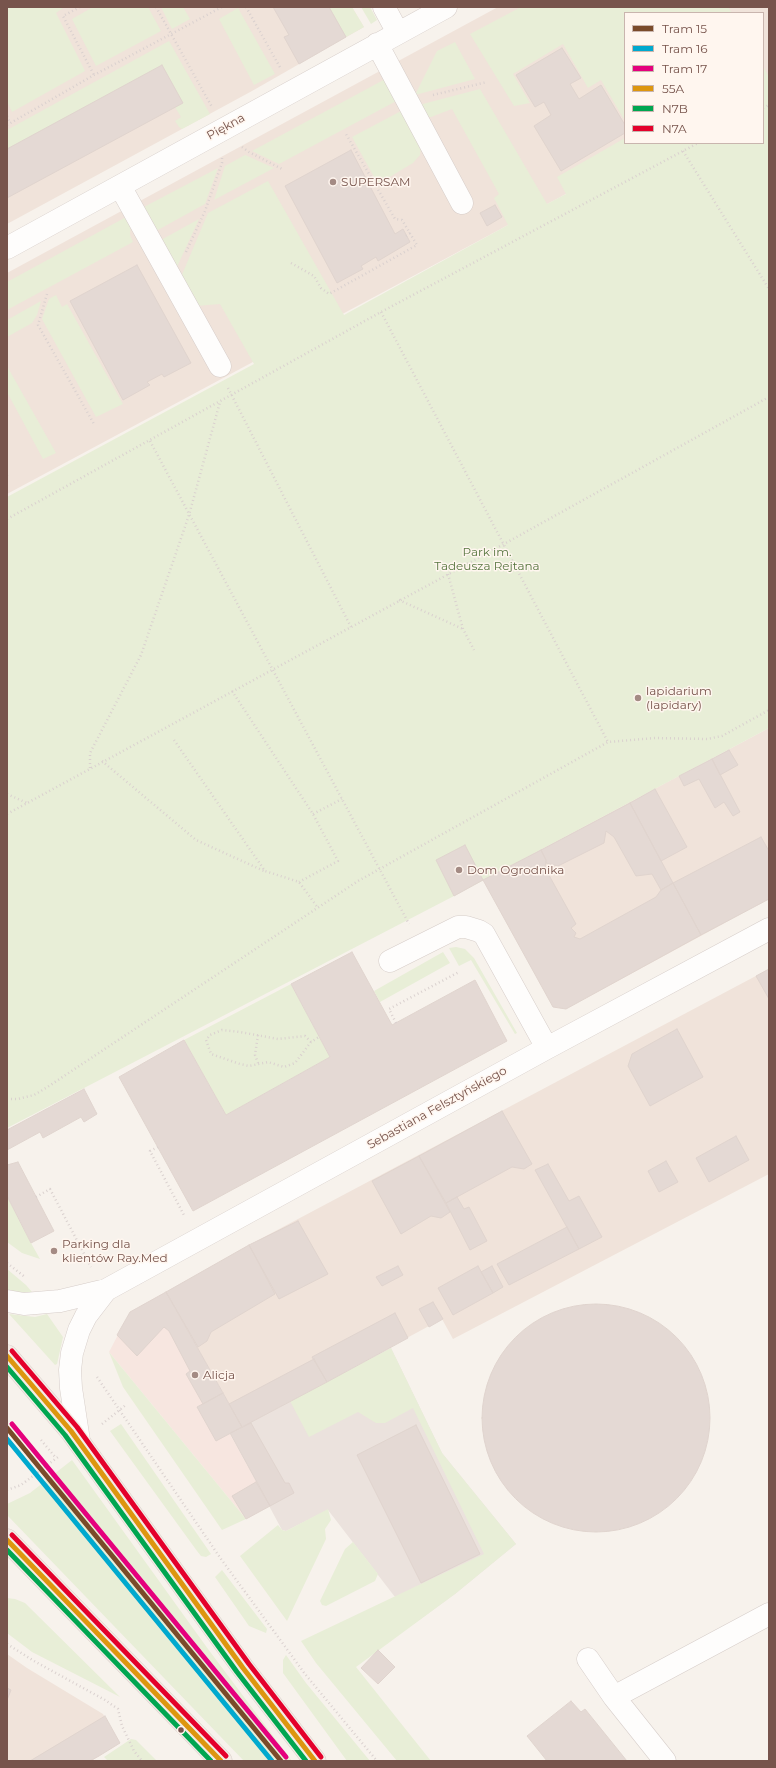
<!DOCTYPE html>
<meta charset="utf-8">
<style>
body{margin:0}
#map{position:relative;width:776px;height:1768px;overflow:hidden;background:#f7f2ec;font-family:Montserrat,sans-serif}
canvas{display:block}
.frame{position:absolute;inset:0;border:8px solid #77544c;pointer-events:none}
.legend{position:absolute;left:624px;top:12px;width:140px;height:132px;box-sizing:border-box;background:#fff6ef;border:1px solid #c9b5ae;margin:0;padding:5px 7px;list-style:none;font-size:12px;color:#77544c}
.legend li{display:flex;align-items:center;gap:8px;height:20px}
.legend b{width:20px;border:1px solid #c9b5ae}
</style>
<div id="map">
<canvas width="776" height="1768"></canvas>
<div class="frame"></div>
<ul class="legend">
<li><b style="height:5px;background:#7a4b2a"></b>Tram 15</li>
<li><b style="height:5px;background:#00a9ce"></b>Tram 16</li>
<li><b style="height:5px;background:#e5007d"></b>Tram 17</li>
<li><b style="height:5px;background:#dd960f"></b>55A</li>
<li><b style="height:5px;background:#00a651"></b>N7B</li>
<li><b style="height:5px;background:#e4002b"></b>N7A</li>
</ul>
</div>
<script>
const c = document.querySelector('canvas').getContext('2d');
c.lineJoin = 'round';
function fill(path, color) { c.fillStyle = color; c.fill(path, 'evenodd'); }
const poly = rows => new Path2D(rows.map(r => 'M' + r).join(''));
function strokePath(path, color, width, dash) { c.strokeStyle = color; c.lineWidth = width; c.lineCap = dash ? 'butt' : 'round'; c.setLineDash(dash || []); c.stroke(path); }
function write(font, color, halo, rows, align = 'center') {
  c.font = font + ' Montserrat,sans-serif'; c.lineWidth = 3; c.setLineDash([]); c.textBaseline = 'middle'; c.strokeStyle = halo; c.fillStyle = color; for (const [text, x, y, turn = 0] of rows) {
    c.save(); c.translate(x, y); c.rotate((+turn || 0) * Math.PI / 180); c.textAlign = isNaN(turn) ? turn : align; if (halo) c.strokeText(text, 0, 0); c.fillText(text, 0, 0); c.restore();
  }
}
const residential = poly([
 [7,7,352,7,364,27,252,91,7,224],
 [498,7,769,7,769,85,763,88,763,13,625,13,625,143,661,143,7,494,7,273],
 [769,728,769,899,566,1009,553,1007,483,880],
 [769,969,769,1174,453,1339,442,1319,242,1427,166,1292,249,1245],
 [7,1654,27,1668,103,1714,120,1743,91,1761,7,1761]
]);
const commercial = poly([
 [166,1292,223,1393,230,1434,270,1506,246,1519,109,1352,130,1312]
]);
const industrial = poly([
 [391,1348,442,1453,516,1544,455,1594,415,1623,328,1510,286,1531,282,1530,230,1433]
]);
const green = poly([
 [7,7,64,7,56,13,85,71,12,112,7,101],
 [93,7,148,7,161,31,96,66,72,19],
 [161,7,183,7,190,19,172,29],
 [329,7,352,7,364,27,346,37],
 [361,7,370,7,377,20,371,24],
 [521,7,728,7,732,13,625,13,625,121,601,80,588,88,563,44,513,74,530,103,514,106,470,34],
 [238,8,275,74,254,85,219,19],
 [169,41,210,114,182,129,179,127,175,121,181,117,175,107,182,103,162,66,7,149,7,130],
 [455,42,475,79,415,95,437,51],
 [763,66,769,77,769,728,454,896,7,1128,7,497,254,364,220,304,196,306,181,277,208,213,268,181,344,315,508,225,494,198,499,194,452,109,431,117,427,117,419,105,480,89,547,204,566,194,557,177,625,138,625,143,763,143],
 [389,77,400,99,279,164,252,151],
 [403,110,421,147,420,155,413,163,378,184,352,137],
 [245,155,274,168,214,200,225,166],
 [218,168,205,204,156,231,144,207],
 [128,216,131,222,130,235,133,242,7,310,7,282],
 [199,219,176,269,161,240],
 [56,295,62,307,67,304,123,404,96,417,42,319,49,299],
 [41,301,37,315,32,323,7,337,7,320],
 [7,366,56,453,43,459,7,392],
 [456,947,465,949,474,958,517,1033,515,1034,471,960,459,966,449,948],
 [443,952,450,963,380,1002,374,991],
 [291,984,330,1057,226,1115,184,1040],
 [7,1196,31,1243,40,1259,22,1253,7,1242],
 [7,1269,26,1285,32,1292,21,1293,7,1290],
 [9,1314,35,1317,47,1314,63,1337,57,1364,55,1365],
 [391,1348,442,1453,516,1544,455,1594,356,1667,431,1761,397,1761,316,1663,301,1641,484,1554,413,1408,385,1423,376,1423,358,1412,309,1437,290,1401],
 [109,1352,246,1519,222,1530,123,1387],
 [121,1424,211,1554,206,1557,201,1556,197,1551,110,1431],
 [72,1460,208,1649,292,1761,244,1761,7,1515,7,1504,30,1493],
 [328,1509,331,1520,325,1529,326,1539,287,1621,240,1556,278,1525,282,1530,286,1531],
 [353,1542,378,1574,375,1581,326,1606,322,1605,320,1601,345,1549],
 [222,1570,267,1629,266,1633,249,1626,215,1577],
 [7,1598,15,1599,25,1603,120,1697,32,1652,7,1633],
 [286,1655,306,1683,370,1761,347,1761,283,1673,283,1660],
 [131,1739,136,1740,157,1761,108,1761,104,1757]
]);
const building = poly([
 [273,7,329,7,346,37,299,64,284,37,289,35,273,7],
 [562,48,581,78,570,84,579,99,601,85,625,125,625,133,561,171,534,126,551,115,544,102,535,107,516,75,562,48],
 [162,65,183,103,7,198,7,149,162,65],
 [351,150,395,234,403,229,410,242,378,261,376,257,361,266,363,269,337,283,285,186,351,150],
 [495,205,502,217,487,226,480,213,495,205],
 [137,265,191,363,164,377,162,374,147,382,150,385,123,400,70,301,137,265],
 [729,750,738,765,720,775,712,759,729,750],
 [712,759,740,812,733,816,724,802,715,808,699,779,684,786,679,776,712,759],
 [655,789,687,847,661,861,630,803,655,789],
 [630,803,673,883,661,890,652,874,636,876,614,837,606,831,604,843,558,866,546,863,546,860,541,850,630,803],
 [761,837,769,851,769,899,701,935,673,883,761,837],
 [465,845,483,880,454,896,436,860,465,845],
 [541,850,546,860,545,868,576,924,571,928,576,933,574,937,580,939,656,897,661,890,673,883,701,935,566,1009,553,1007,483,880,541,850],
 [352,952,392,1025,475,980,507,1041,193,1211,119,1077,184,1040,226,1115,330,1057,291,984,352,952],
 [769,969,769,999,756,976,769,969],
 [677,1029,703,1077,650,1106,628,1066,632,1054,677,1029],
 [84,1089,97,1114,84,1122,81,1117,43,1138,40,1132,7,1150,7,1130,84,1089],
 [502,1111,532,1164,524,1169,512,1167,446,1203,419,1156,502,1111],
 [736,1136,749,1160,709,1182,696,1158,736,1136],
 [419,1156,450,1212,441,1218,431,1216,401,1234,372,1181,419,1156],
 [666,1161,678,1182,659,1192,648,1171,666,1161],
 [18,1162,54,1231,31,1243,7,1196,7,1165,18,1162],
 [548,1164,569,1201,579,1196,602,1237,579,1249,535,1170,548,1164],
 [457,1197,464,1209,469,1207,487,1241,470,1250,446,1203,457,1197],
 [298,1221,328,1274,279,1299,249,1245,298,1221],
 [567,1227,579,1249,509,1285,497,1264,567,1227],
 [249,1245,275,1294,211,1332,207,1341,198,1347,166,1292,249,1245],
 [398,1266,403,1275,382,1286,376,1277,398,1266],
 [478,1266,493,1293,453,1315,438,1288,478,1266],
 [492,1266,503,1287,493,1293,481,1272,492,1266],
 [166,1292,223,1393,203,1404,186,1374,190,1371,169,1331,164,1327,137,1356,117,1335,130,1312,166,1292],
 [433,1302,443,1319,429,1327,419,1309,433,1302],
 '482 1418a114 114 0 1 1 228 0a114 114 0 1 1-228 0Z',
 [395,1313,408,1338,327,1382,312,1357,395,1313],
 [314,1359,327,1382,242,1427,229,1404,314,1359],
 [223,1393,242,1427,216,1441,197,1407,223,1393],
 [251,1423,285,1483,289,1483,294,1493,270,1506,230,1433,251,1423],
 [416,1425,480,1554,421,1583,357,1455,416,1425],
 [256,1482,270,1506,246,1519,232,1496,256,1482],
 [378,1650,395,1667,378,1684,361,1668,378,1650],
 [7,1688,11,1690,7,1700,7,1688],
 [571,1701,581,1712,585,1709,627,1761,547,1761,527,1736,571,1701],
 [105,1716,120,1743,99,1756,90,1761,30,1761,105,1716]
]);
const path = poly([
 [80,7,63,16,94,75],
 [156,7,212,107],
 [246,7,281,69],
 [433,95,487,82],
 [763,108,769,105],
 [7,116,10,123],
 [7,125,94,75,222,7],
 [242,147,249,152,282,169],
 [683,151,769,289],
 [406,236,410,233],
 [186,252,205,211,222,163,222,158],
 [291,263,314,276,321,288,329,294,417,245,402,220,395,219,346,134],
 [47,294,38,325,94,424],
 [381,312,608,742],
 [228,388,351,627],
 [150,441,409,924],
 [7,476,7,475],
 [7,519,381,312,698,143],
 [448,574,463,629,474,650],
 [399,600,463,629],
 [232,691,313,814,338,861,299,882],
 [174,740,265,871,299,882,318,908],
 [102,761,196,840,264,871],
 [90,768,90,753,141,655,189,515,220,402],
 [7,794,27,803],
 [7,814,504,544,769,397],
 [313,814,342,799],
 [396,1023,389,1009,459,972],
 [258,1035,255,1055,258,1063],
 [311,1042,305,1036,278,1039,240,1032,222,1030,210,1035,206,1040,211,1054,240,1064,249,1066,268,1062,284,1067,295,1063,311,1042,319,1037],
 [7,1099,18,1099,34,1095,46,1088,358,881,608,742,655,738,707,739,722,736,769,710],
 [158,1147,150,1151,185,1217],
 [36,1197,50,1189,91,1267],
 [7,1263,25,1277],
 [97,1377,221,1559,281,1641,305,1674,377,1761],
 [102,1424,127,1404],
 [41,1440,56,1458],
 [7,1490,21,1485,58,1457],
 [7,1644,34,1661,105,1700,118,1709,122,1726,134,1751,142,1761]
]);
const minor = poly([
 [384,7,398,33],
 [377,44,462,203],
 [120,186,220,366],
 [7,248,446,7],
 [390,961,458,927,466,927,479,931,484,934,547,1048],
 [7,1301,24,1304,60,1301,106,1290,547,1048,769,929],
 [79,1441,71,1388,70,1370,72,1353,79,1330,86,1316,106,1290],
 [588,1659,614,1697,665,1761],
 [614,1697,769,1614]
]);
const major = poly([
 [7,1356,71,1431,243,1668,315,1761],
 [7,1540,221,1761]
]);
const bus1 = poly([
 [7,1356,71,1431,243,1668,315,1761],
 [7,1540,221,1761]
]);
const bus2 = poly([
 [7,1367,65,1435,237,1672,306,1761],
 [7,1550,211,1761]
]);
const bus3 = poly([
 [12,1351,77,1427,249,1664,321,1757],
 [12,1535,226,1756]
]);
const tram1 = poly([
 [7,1428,281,1761]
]);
const tram2 = poly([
 [7,1439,272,1761]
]);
const tram3 = poly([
 [12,1424,286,1757]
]);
const markers = [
 [333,182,4,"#a48b84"],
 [638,698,4,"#a48b84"],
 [459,870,4,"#a48b84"],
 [54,1251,4,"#a48b84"],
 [195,1375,4,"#a48b84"],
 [181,1730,3.5,"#77544c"]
];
const streetNames = [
 ["Piękna",226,127,-29],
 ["Sebastiana Felsztyńskiego",437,1108,-29]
];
const poiNames = [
 ["SUPERSAM",341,182],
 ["lapidarium",646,691],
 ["(lapidary)",646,705],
 ["Dom Ogrodnika",467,870],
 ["Parking dla",62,1244],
 ["klientów Ray.Med",62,1258],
 ["Alicja",203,1375]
];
const parkNames = [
 ["Park im.",487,552],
 ["Tadeusza Rejtana",487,566]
];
fill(residential, '#f0e3da');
fill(commercial, '#f7e6e0');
fill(industrial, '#ebe2dd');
fill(green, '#e8eed7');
fill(building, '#e4d9d4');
strokePath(building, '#e0d4ce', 1);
strokePath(minor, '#d6cdc9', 23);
strokePath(major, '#d9ceca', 23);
strokePath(path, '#dad1cf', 2.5, [1, 3]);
strokePath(minor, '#fefdfc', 22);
strokePath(major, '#f3ece6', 22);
strokePath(bus1, '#dd960f', 5);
strokePath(bus2, '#00a651', 5);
strokePath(bus3, '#e4002b', 5);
strokePath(tram1, '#7a4b2a', 5);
strokePath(tram2, '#00a9ce', 5);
strokePath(tram3, '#e5007d', 5);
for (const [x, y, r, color] of markers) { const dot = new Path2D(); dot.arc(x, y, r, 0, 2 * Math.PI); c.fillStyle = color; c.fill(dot); strokePath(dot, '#fff6ef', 1.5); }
write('12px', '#77544c', '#fff6ef', streetNames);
write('12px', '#77544c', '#fff6ef', poiNames, 'left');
write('12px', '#597741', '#fff6ef', parkNames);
</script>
